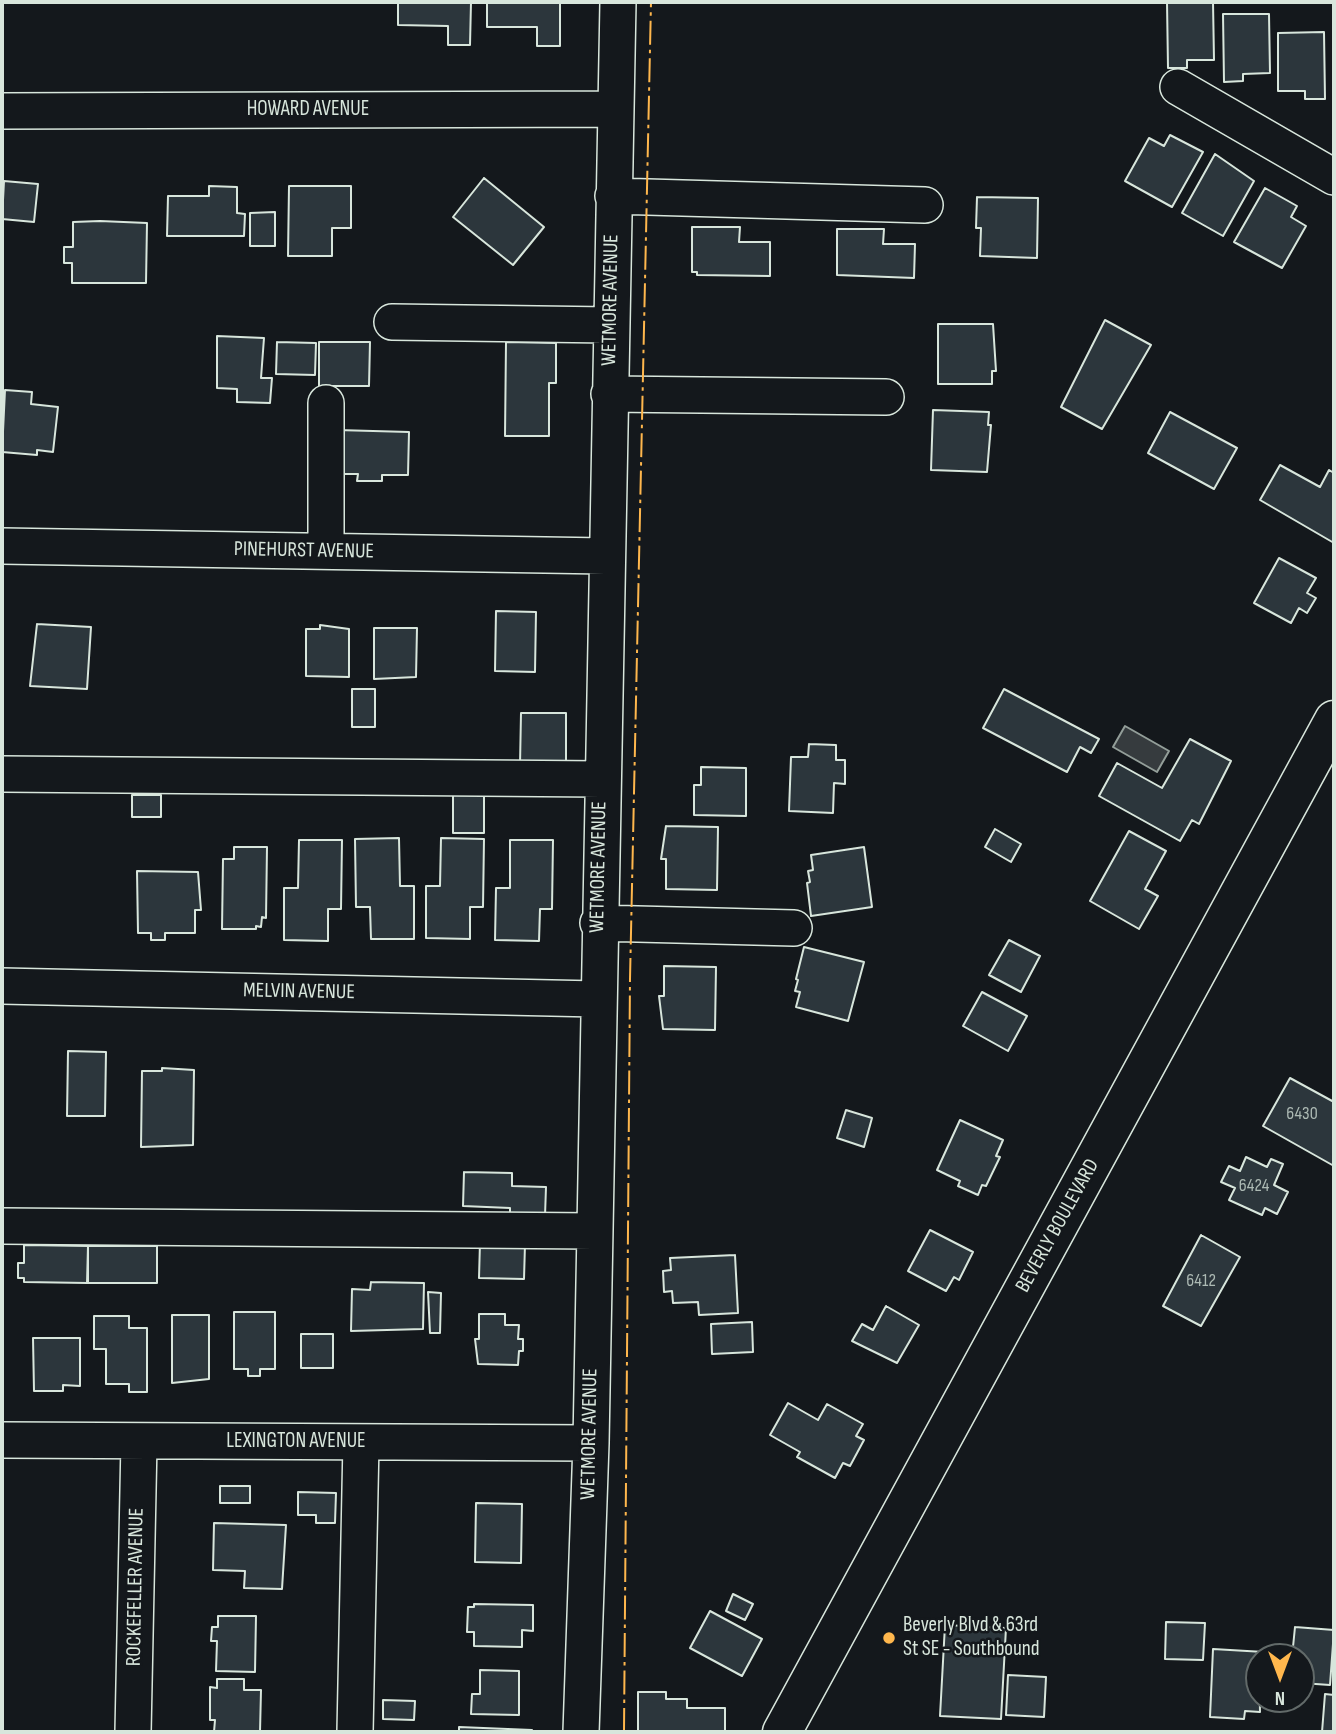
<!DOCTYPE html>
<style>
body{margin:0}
#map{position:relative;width:1336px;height:1734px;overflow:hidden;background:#14181c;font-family:"Sofia Sans Condensed",sans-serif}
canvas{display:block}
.frame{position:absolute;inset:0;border:4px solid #d8e6dc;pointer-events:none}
.north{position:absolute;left:1245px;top:1643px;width:70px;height:70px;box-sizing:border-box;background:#14181c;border:2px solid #626a69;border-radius:50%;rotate:180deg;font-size:19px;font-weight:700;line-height:28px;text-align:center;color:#d8e6dc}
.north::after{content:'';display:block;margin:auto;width:24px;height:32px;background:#ffb74d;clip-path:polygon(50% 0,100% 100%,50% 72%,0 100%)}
</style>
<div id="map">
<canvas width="1336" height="1734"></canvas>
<div class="frame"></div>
<div class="north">N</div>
</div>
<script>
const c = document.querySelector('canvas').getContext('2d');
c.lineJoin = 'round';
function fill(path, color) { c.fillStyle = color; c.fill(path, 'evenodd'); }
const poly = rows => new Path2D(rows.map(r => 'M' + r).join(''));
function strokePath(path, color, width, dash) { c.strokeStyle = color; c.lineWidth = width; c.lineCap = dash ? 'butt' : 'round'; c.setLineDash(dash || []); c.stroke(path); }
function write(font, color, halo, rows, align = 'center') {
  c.font = font + ' "Sofia Sans Condensed",sans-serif'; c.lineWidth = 5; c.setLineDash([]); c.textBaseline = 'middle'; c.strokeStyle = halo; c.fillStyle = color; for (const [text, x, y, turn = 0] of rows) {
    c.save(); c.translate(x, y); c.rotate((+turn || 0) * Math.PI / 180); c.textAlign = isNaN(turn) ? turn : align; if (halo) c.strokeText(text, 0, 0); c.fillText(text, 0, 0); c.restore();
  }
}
const water = poly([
 [1125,726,1169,751,1157,772,1113,747,1125,726]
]);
const building = poly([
 [398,2,471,2,470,45,448,45,448,26,398,25,398,2],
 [487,2,560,2,560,46,537,46,537,27,487,27,487,2],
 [1167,2,1213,2,1214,60,1187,60,1187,68,1168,68,1167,2],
 [1223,14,1269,14,1270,73,1243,74,1243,81,1224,82,1223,14],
 [1324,32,1325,99,1305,99,1305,91,1278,91,1278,33,1324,32],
 [1170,135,1203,152,1172,207,1125,181,1149,138,1164,146,1170,135],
 [1215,154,1254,181,1223,236,1182,213,1215,154],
 [484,178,544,227,513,265,453,217,484,178],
 [4,181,38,184,34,222,2,219,4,181],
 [209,186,237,187,237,213,245,214,244,236,167,236,168,196,209,196,209,186],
 [289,186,351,186,351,228,332,228,332,256,288,256,289,186],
 [1265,188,1297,206,1291,217,1306,226,1282,268,1234,242,1265,188],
 [977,197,1038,198,1037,258,980,256,981,228,976,228,977,197],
 [275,212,275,246,250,246,250,213,275,212],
 [100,221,147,223,146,283,72,283,72,263,64,263,64,247,73,247,73,222,100,221],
 [692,227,740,227,739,242,770,242,770,276,697,275,697,272,692,272,692,227],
 [837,229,884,229,883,244,915,244,914,278,837,275,837,229],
 [1105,320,1151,345,1102,429,1061,407,1105,320],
 [938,324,993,324,996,371,992,371,992,384,938,384,938,324],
 [217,336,264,338,261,378,272,378,270,403,237,402,237,389,217,388,217,336],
 [277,342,316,343,315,375,276,374,277,342],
 [319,342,370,342,369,386,319,386,319,342],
 [506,342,556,343,556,383,549,383,549,436,505,436,506,342],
 [5,390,32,392,31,404,58,407,53,452,37,450,37,455,2,452,5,390],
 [933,410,989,412,988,425,991,425,987,472,931,470,933,410],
 [1170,412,1237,448,1214,489,1148,453,1170,412],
 [337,430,409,432,408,475,382,475,382,481,357,481,358,474,336,474,337,430],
 [1280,465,1320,487,1329,470,1334,473,1334,543,1260,500,1280,465],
 [1279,558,1316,578,1307,593,1316,598,1307,613,1299,608,1291,623,1254,603,1279,558],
 [496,611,536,612,535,672,495,671,496,611],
 [37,624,91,627,87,689,30,686,37,624],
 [320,625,349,629,349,677,306,676,306,629,320,629,320,625],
 [374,628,417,628,416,677,374,679,374,628],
 [352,689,375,689,375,727,352,727,352,689],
 [1004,689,1099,739,1091,753,1080,747,1067,772,983,728,1004,689],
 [521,713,566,713,566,765,520,765,521,713],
 [1190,739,1231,761,1199,824,1192,820,1180,841,1099,796,1117,763,1162,788,1190,739],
 [809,744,836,745,836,760,845,760,845,784,834,783,833,813,789,811,791,757,808,757,809,744],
 [701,767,746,768,746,816,694,815,694,785,701,785,701,767],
 [453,792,484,792,484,833,453,833,453,792],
 [132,795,161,795,161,817,132,817,132,795],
 [666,826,718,827,717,890,666,889,666,859,661,859,666,826],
 [995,829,1021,844,1011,862,985,847,995,829],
 [1129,831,1166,851,1145,889,1158,896,1139,929,1090,901,1129,831],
 [399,838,400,886,414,886,414,939,371,939,370,907,356,907,355,839,399,838],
 [441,838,484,839,483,907,470,907,470,939,426,938,426,886,440,886,441,838],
 [299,840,342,840,341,909,328,909,328,941,284,940,284,888,298,888,299,840],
 [510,840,553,840,552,909,540,909,539,941,495,940,496,888,510,888,510,840],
 [234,847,267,847,266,918,262,917,261,927,256,926,256,929,222,929,223,859,234,859,234,847],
 [864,847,872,907,811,916,807,883,810,882,808,871,813,870,811,855,864,847],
 [137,871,198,872,201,910,195,910,195,933,165,933,165,940,151,940,151,933,138,933,137,871],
 [1009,940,1040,956,1021,992,989,975,1009,940],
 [804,947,864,962,848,1021,796,1007,800,992,795,991,798,980,796,979,804,947],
 [664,966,716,967,715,1030,663,1029,659,996,664,996,664,966],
 [982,992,1027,1016,1008,1051,963,1026,982,992],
 [68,1051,106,1052,105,1116,67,1116,68,1051],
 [162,1068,194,1070,193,1145,141,1147,142,1071,162,1071,162,1068],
 [1290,1078,1334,1102,1334,1166,1263,1126,1290,1078],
 [846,1110,872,1118,864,1147,837,1138,846,1110],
 [960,1120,1003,1140,996,1156,1000,1157,986,1186,982,1185,978,1195,958,1186,960,1181,937,1170,960,1120],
 [1246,1157,1267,1167,1271,1159,1283,1164,1274,1185,1288,1192,1277,1214,1265,1208,1262,1215,1229,1200,1235,1188,1221,1182,1229,1166,1240,1171,1246,1157],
 [464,1172,512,1173,512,1186,546,1187,545,1216,510,1215,510,1208,463,1206,464,1172],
 [930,1230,973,1252,959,1280,954,1277,946,1291,908,1271,930,1230],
 [1201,1235,1240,1257,1201,1326,1163,1306,1201,1235],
 [480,1242,525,1244,524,1279,479,1278,480,1242],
 [24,1245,88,1246,87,1283,24,1282,24,1278,18,1278,18,1263,24,1263,24,1245],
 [88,1246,157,1246,157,1283,88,1283,88,1246],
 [735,1255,738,1313,699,1315,698,1302,673,1303,672,1291,664,1292,663,1271,671,1270,670,1258,735,1255],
 [371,1282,424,1283,423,1329,351,1331,352,1289,370,1290,371,1282],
 [428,1292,441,1293,440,1333,430,1333,428,1292],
 [886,1306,919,1325,897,1363,852,1341,862,1324,873,1330,886,1306],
 [234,1312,275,1312,275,1369,260,1369,260,1376,248,1376,248,1369,234,1369,234,1312],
 [479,1314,505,1314,505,1325,519,1325,518,1339,523,1339,523,1351,519,1351,518,1365,478,1364,475,1339,479,1339,479,1314],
 [172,1315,209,1315,209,1379,172,1383,172,1315],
 [94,1316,129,1316,129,1328,147,1328,147,1392,129,1392,129,1384,106,1384,106,1349,94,1349,94,1316],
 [752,1322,753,1352,712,1354,711,1324,752,1322],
 [301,1334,333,1334,333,1368,301,1368,301,1334],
 [33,1338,80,1338,80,1386,63,1385,63,1391,34,1391,33,1338],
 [788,1403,818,1420,827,1404,863,1424,856,1436,864,1440,850,1466,843,1463,835,1478,797,1457,800,1452,770,1435,788,1403],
 [220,1486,250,1486,250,1503,220,1503,220,1486],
 [298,1492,336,1493,335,1523,316,1523,316,1515,298,1515,298,1492],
 [476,1503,522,1504,521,1563,475,1562,476,1503],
 [214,1523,286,1525,282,1589,244,1588,245,1571,213,1570,214,1523],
 [733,1594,753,1604,745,1620,726,1611,733,1594],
 [474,1604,533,1605,533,1631,522,1630,522,1647,474,1646,474,1632,467,1632,468,1607,474,1607,474,1604],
 [710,1611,762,1639,742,1676,690,1648,710,1611],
 [218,1616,256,1616,255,1672,216,1671,217,1641,211,1641,212,1627,218,1627,218,1616],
 [1166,1622,1205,1623,1203,1660,1165,1659,1166,1622],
 [945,1625,1006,1628,1001,1719,940,1716,945,1625],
 [1295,1627,1334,1630,1330,1685,1301,1683,1301,1657,1292,1657,1295,1627],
 [1213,1649,1264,1652,1263,1657,1259,1657,1260,1712,1245,1711,1244,1719,1210,1717,1213,1649],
 [480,1670,519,1671,519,1715,471,1714,472,1694,480,1694,480,1670],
 [1008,1675,1046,1677,1044,1717,1006,1715,1008,1675],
 [217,1679,244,1679,244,1690,261,1690,260,1732,214,1732,215,1720,210,1720,210,1687,217,1688,217,1679],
 [638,1692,666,1692,666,1699,687,1699,687,1708,725,1708,725,1732,638,1732,638,1692],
 [1325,1694,1334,1695,1334,1732,1322,1732,1325,1694],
 [383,1700,415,1701,414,1720,383,1719,383,1700],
 [459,1727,532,1730,532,1732,459,1732,459,1727]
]);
const minor = poly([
 [1178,87,1334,177],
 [2,111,615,109],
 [613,196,925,205],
 [392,322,610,325],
 [609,394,886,397],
 [326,403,326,551],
 [2,546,605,556],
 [2,774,601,779],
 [598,923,794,928],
 [2,986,597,999],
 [2,1226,593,1231],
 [2,1440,591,1443],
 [133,1732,139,1442],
 [355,1732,361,1442],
 [581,1732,591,1443,618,2]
]);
const major = poly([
 [782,1732,1334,720]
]);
const power = poly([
 [624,1732,630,979,651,2]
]);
const markers = [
 [889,1638,7,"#ffb74d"]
];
const numberNames = [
 ["6430",1302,1114],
 ["6424",1254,1186],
 ["6412",1201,1281]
];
const streetNames = [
 ["HOWARD AVENUE",308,110],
 ["WETMORE AVENUE",611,300,-89],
 ["PINEHURST AVENUE",304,551,1],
 ["WETMORE AVENUE",599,867,-89],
 ["MELVIN AVENUE",299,992,1],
 ["BEVERLY BOULEVARD",1058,1226,-61],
 ["WETMORE AVENUE",590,1434,-89],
 ["LEXINGTON AVENUE",296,1442],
 ["ROCKEFELLER AVENUE",136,1587,-89]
];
const poiNames = [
 ["Beverly Blvd & 63rd",903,1626],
 ["St SE - Southbound",903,1650]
];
fill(water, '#363b3e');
strokePath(water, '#939e99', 2);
fill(building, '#2c363c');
strokePath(building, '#d8e6dc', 2);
strokePath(minor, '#d8e6dc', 38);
strokePath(major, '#d8e6dc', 41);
strokePath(minor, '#14181c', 35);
strokePath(major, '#14181c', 38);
strokePath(power, '#ffb74d', 2, [24, 5, 3.5, 5]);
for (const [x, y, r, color] of markers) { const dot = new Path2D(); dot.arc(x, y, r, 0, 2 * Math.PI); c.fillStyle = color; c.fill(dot); strokePath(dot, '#14181c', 2.5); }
write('18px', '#adbab4', null, numberNames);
write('21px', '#d8e6dc', '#14181c', streetNames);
write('21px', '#d8e6dc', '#14181c', poiNames, 'left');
</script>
